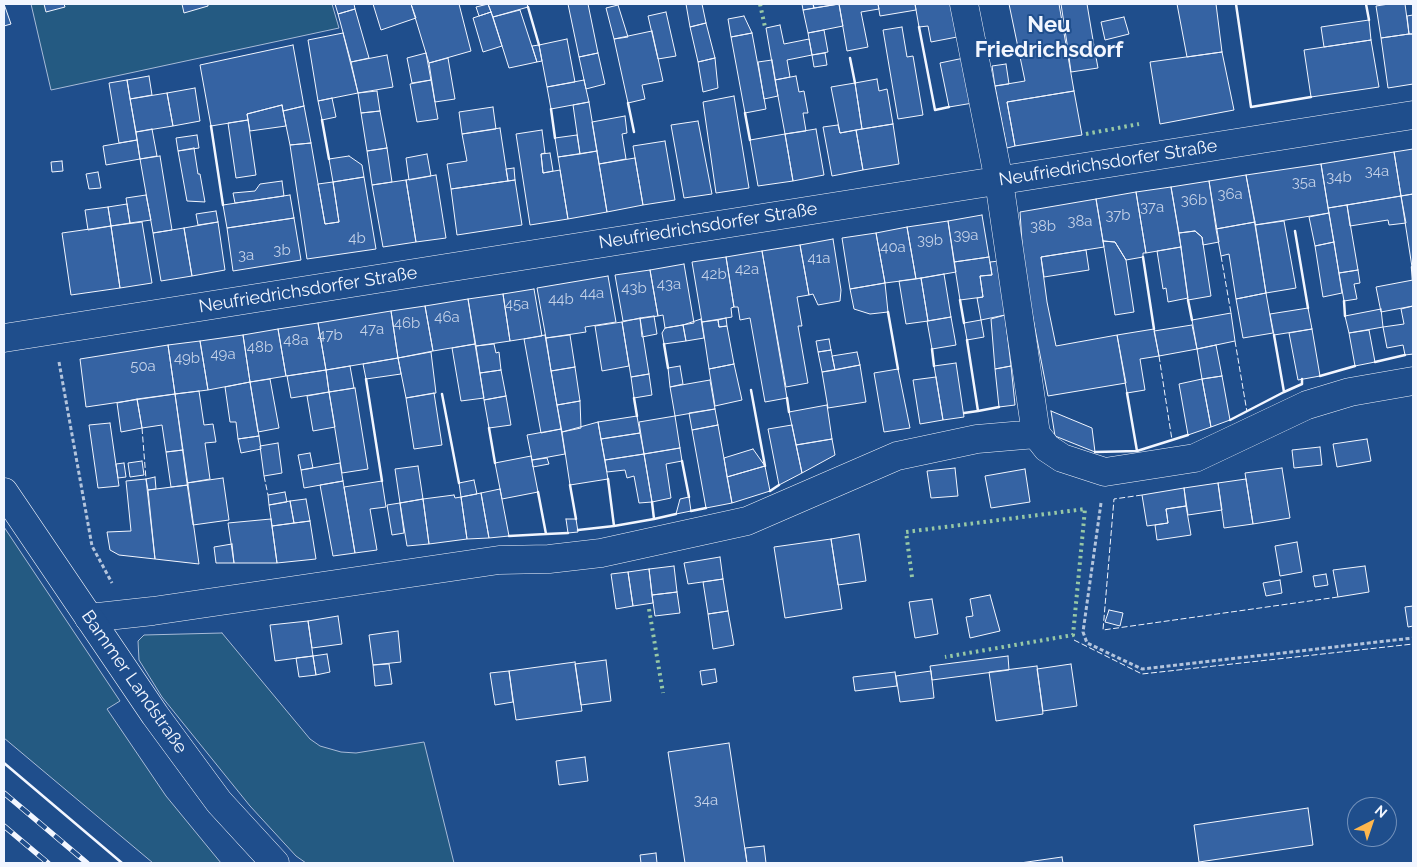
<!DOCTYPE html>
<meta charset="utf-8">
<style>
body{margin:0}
#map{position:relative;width:1417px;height:867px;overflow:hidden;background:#1f4e8c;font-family:Raleway,sans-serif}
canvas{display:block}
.frame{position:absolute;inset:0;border:5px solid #f2f6ff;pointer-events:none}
.north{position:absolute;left:1347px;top:797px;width:50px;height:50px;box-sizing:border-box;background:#1f4e8c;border:1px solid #7391ba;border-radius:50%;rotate:41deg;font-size:14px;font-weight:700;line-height:20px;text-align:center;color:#f2f6ff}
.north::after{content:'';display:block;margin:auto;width:18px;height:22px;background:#ffb74d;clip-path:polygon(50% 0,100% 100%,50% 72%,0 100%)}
</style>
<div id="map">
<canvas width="1417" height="867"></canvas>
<div class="frame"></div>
<div class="north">N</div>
</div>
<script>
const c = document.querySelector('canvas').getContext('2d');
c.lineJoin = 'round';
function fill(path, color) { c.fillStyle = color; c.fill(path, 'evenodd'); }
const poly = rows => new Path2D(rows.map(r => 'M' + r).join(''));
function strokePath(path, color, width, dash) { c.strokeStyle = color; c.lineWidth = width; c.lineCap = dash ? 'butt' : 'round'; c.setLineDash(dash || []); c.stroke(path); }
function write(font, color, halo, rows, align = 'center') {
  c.font = font + ' Raleway,sans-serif'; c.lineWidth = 4; c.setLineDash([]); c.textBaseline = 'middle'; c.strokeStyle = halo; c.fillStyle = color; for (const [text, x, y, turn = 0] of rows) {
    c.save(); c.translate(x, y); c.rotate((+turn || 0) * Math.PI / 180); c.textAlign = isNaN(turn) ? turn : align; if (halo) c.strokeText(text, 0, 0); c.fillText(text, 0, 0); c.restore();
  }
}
const green = poly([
 [31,4,332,4,339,28,51,90,31,4],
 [4,527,120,701,107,709,166,796,221,863,153,863,4,738,4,527],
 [222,633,310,739,320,746,341,752,356,753,424,742,454,863,306,863,296,856,250,806,162,697,139,660,138,641,144,635,222,633]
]);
const building = poly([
 [4,4,11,24,4,26,4,4],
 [44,4,64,4,65,7,46,12,44,4],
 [182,4,208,4,208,6,184,13,182,4],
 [335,4,354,4,355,9,338,14,335,4],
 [373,4,411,4,416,18,381,30,373,4],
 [411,4,459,4,471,51,429,63,411,4],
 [488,4,527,4,528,7,493,17,488,4],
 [488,4,491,12,479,16,476,7,488,4],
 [568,4,588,4,598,53,579,57,568,4],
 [686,4,702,4,706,23,690,27,686,4],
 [802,4,813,4,814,8,803,10,802,4],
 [813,4,839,4,814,8,813,4],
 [839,4,878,4,879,9,861,12,868,47,847,51,839,4],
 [839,4,843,26,808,33,803,10,839,4],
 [878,4,915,4,916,10,880,16,878,4],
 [915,4,951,4,957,37,931,42,928,26,919,27,915,4],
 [1009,4,1059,4,1074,91,1007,102,1015,146,1007,148,995,86,1025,81,1009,4],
 [1061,4,1087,4,1094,46,1068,50,1061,4],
 [1177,4,1216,4,1222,52,1187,57,1177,4],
 [1389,4,1405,4,1409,34,1381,38,1376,6,1389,4],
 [618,5,628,37,614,39,606,8,618,5],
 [355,9,369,58,351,62,338,14,355,9],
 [520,10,537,62,509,68,493,17,520,10],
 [491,12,502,46,483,52,473,18,491,12],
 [666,12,676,56,658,59,648,16,666,12],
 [1413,15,1413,34,1409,34,1407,16,1413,15],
 [744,16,752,33,731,37,728,19,744,16],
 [1124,17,1129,34,1105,40,1101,22,1124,17],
 [1369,20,1371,40,1324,47,1321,27,1369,20],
 [706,23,715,58,698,62,690,27,706,23],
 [780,25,784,44,809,39,812,55,787,60,790,77,775,80,766,28,780,25],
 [902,27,907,57,913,56,923,115,898,119,883,30,902,27],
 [824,30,828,52,812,55,808,33,824,30],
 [652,31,663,81,642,85,645,99,628,103,614,39,652,31],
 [343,33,358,93,318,101,308,40,343,33],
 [752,33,766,109,745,113,731,37,752,33],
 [1409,34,1413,34,1413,84,1388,88,1381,38,1409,34],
 [567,39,575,82,547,87,539,45,567,39],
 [1371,40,1379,87,1311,97,1304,50,1371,40],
 [293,45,304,106,283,111,282,105,247,114,248,120,211,126,200,65,293,45],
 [539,45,542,61,537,62,532,46,539,45],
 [1094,46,1098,68,1071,72,1068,50,1094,46],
 [1222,52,1234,110,1160,124,1150,62,1222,52],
 [426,53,431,80,412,83,407,58,426,53],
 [598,53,605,84,586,89,579,57,598,53],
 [825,53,827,65,814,67,812,55,825,53],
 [387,55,393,87,358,93,351,62,387,55],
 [448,58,455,99,435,102,429,63,448,58],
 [715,58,718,88,703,92,698,62,715,58],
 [964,58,973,103,949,107,940,63,964,58],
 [772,60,778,96,764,99,758,62,772,60],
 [1006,64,1009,84,995,86,992,66,1006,64],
 [149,76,152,95,130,99,127,80,149,76],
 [796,76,799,92,804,91,808,113,803,113,806,131,785,134,775,80,796,76],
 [877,79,879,91,887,89,893,124,862,129,855,83,877,79],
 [127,80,137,140,119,143,109,83,127,80],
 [431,80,438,119,417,122,410,84,431,80],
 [584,80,589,102,551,109,547,87,584,80],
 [855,83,862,129,840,133,831,87,855,83],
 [195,88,200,121,173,126,167,93,195,88],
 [377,91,380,111,361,113,358,93,377,91],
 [1074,91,1082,135,1015,146,1007,102,1074,91],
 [167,93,173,126,136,132,130,99,167,93],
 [734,96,749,188,716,193,703,102,734,96],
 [332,98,336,117,322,120,318,101,332,98],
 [589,102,597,151,580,154,573,105,589,102],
 [282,105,286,126,250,131,247,114,282,105],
 [304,106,311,143,290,145,283,111,304,106],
 [493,107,496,129,462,134,459,112,493,107],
 [380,111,387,148,367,151,361,113,380,111],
 [625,116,627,133,622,134,626,159,599,164,592,122,625,116],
 [248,120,256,175,236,178,228,123,248,120],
 [698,121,712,194,684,198,671,125,698,121],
 [893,124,899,164,863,170,856,130,893,124],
 [838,125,840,133,856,130,863,170,832,176,823,127,838,125],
 [500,128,508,181,451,189,447,164,467,161,462,134,500,128],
 [152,129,157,156,140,159,136,132,152,129],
 [816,129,824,175,793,181,785,134,816,129],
 [542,130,545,153,541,154,543,173,560,170,568,219,530,225,516,134,542,130],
 [785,134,793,181,758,186,750,140,785,134],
 [197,135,199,148,178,151,176,138,197,135],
 [577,135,580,154,558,157,555,138,577,135],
 [137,140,140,159,106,165,103,146,137,140],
 [665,141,675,200,643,205,633,146,665,141],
 [311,143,325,224,339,222,333,182,364,177,376,249,307,259,290,145,311,143],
 [194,148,198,174,200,174,205,202,187,201,178,151,194,148],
 [387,148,392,182,372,185,367,151,387,148],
 [1413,149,1413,194,1401,196,1394,152,1413,149],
 [597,151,607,212,568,219,558,157,597,151],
 [1394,152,1401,196,1328,208,1321,164,1394,152],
 [550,153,553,171,543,173,541,154,550,153],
 [427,154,431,176,409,180,406,158,427,154],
 [160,156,172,230,153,233,140,159,160,156],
 [349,156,362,165,364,177,333,182,329,159,349,156],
 [635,158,643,205,607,212,599,164,635,158],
 [62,161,63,171,52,172,51,162,62,161],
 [1321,164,1329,213,1255,225,1246,175,1321,164],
 [514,168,515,180,508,181,506,169,514,168],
 [98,172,101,188,89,189,86,174,98,172],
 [436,175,446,238,416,242,406,180,436,175],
 [1246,175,1255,222,1216,229,1209,181,1246,175],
 [406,180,416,242,383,247,372,185,406,180],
 [515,180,522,225,457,235,451,189,515,180],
 [282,181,284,196,235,203,233,193,255,191,260,184,282,181],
 [1209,181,1219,242,1203,245,1202,237,1195,231,1179,233,1171,187,1209,181],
 [333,182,339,222,325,224,318,184,333,182],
 [1171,187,1181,247,1146,253,1136,192,1171,187],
 [1136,192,1146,253,1143,253,1143,257,1126,260,1115,242,1103,241,1096,199,1136,192],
 [1413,194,1413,267,1412,267,1401,196,1413,194],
 [146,195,151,220,130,223,126,198,146,195],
 [290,195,294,218,227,228,223,205,290,195],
 [1401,196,1406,223,1389,225,1388,220,1350,226,1347,205,1401,196],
 [1096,199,1104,247,1041,257,1047,302,1056,346,1117,335,1126,383,1048,396,1030,303,1023,258,1020,212,1096,199],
 [127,204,130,223,111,226,108,207,127,204],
 [1347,205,1358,270,1339,273,1328,208,1347,205],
 [108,207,111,226,88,230,85,210,108,207],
 [216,211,218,222,198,225,196,214,216,211],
 [1329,213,1334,242,1315,246,1309,217,1329,213],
 [982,215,989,257,954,262,948,221,982,215],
 [294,218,301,260,233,271,227,228,294,218],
 [948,221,956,272,916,279,907,227,948,221],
 [1284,221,1296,288,1266,293,1255,225,1284,221],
 [142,222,152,283,120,288,111,226,142,222],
 [218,222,225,270,192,276,184,228,218,222],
 [1255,222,1266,293,1236,299,1229,254,1221,256,1216,229,1255,222],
 [111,226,120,288,71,295,62,233,111,226],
 [907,227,916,279,885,283,876,233,907,227],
 [184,228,192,276,161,281,153,233,184,228],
 [1195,231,1202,237,1211,296,1188,300,1179,233,1195,231],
 [876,233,885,283,850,289,842,238,876,233],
 [833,239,841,290,840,301,818,305,813,294,809,295,800,245,833,239],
 [1103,241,1115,242,1126,260,1134,312,1115,315,1103,241],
 [1334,242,1342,293,1323,297,1315,246,1334,242],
 [800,245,809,295,797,297,802,326,798,326,808,383,786,387,762,251,800,245],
 [1181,247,1188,298,1168,302,1166,288,1163,289,1157,251,1181,247],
 [1086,250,1089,270,1044,277,1041,257,1086,250],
 [762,251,787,398,765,402,750,318,740,320,738,307,734,307,726,257,762,251],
 [726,257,734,307,731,308,732,317,702,322,692,262,726,257],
 [989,257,992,275,980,276,983,297,960,300,954,262,989,257],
 [999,261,1005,315,981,320,977,298,983,297,980,276,992,275,990,262,999,261],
 [684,264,694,323,665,328,663,315,658,316,650,270,684,264],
 [650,270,658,316,623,321,615,275,650,270],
 [1358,270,1360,283,1354,284,1357,299,1344,301,1339,273,1358,270],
 [944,274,951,317,928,321,921,278,944,274],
 [608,276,616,322,585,327,586,332,546,338,537,288,608,276],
 [921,278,928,321,906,324,899,281,921,278],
 [1413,280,1413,306,1381,312,1376,287,1413,280],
 [885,283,888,312,870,314,854,309,850,289,885,283],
 [534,289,542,336,510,341,503,294,534,289],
 [1266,293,1273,333,1243,338,1236,299,1266,293],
 [503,294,510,341,476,346,468,299,503,294],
 [468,299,475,344,433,351,425,306,468,299],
 [425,306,433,351,398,358,391,311,425,306],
 [1413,306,1413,354,1405,355,1403,345,1387,348,1383,327,1404,324,1401,309,1413,306],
 [1308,308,1312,329,1274,335,1270,314,1308,308],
 [1381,309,1383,327,1349,333,1345,316,1381,309],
 [391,311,398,358,326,370,318,323,391,311],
 [1231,313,1235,341,1197,349,1192,320,1231,313],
 [1005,315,1011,366,995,369,991,319,1005,315],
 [654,316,657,334,642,337,640,318,654,316],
 [951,317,956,345,932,349,927,321,951,317],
 [640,318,649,374,631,377,622,322,640,318],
 [726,318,727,326,719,327,718,320,726,318],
 [701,319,704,338,686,341,683,325,701,319],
 [718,320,719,327,727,326,734,364,709,369,702,322,718,320],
 [981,320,984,337,967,340,964,323,981,320],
 [622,322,629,366,602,371,595,326,622,322],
 [318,323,326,370,286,376,278,329,318,323],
 [683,325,686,341,664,344,662,333,665,328,683,325],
 [1192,325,1197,349,1159,356,1154,331,1192,325],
 [278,329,286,376,250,382,243,335,278,329],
 [1154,329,1159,356,1140,359,1145,390,1127,393,1117,335,1154,329],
 [1312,329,1320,376,1298,380,1289,333,1312,329],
 [1369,330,1375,362,1355,366,1349,333,1369,330],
 [243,335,250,382,208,390,200,341,243,335],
 [545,335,561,429,541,433,524,339,545,335],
 [570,335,575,367,551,371,546,338,570,335],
 [829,339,831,350,818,352,816,341,829,339],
 [200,341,208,390,175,394,168,345,200,341],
 [475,344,484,398,461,401,452,348,475,344],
 [494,344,496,353,499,352,501,370,480,373,476,346,494,344],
 [168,345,175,394,86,407,80,359,168,345],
 [1216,345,1222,376,1202,379,1197,349,1216,345],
 [831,350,835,370,822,372,818,352,831,350],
 [431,352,436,393,406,398,398,358,431,352],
 [857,352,860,365,835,370,832,356,857,352],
 [398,358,401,374,366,379,363,364,398,358],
 [956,363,964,417,943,420,934,366,956,363],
 [734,364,742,400,715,406,709,369,734,364],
 [860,365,866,402,828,408,822,372,860,365],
 [350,366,354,388,329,392,326,370,350,366],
 [680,366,683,384,670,387,668,368,680,366],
 [1011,366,1015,405,999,407,995,369,1011,366],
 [575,367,580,401,557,405,551,371,575,367],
 [898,369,910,428,884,432,874,373,898,369],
 [326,370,329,392,291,398,287,376,326,370],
 [501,370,506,396,484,400,480,373,501,370],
 [649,374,652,395,634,398,631,377,649,374],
 [1222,376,1230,420,1211,427,1202,379,1222,376],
 [936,377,943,420,920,424,913,380,936,377],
 [270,379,279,428,258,432,250,382,270,379],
 [1202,379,1211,427,1188,435,1179,384,1202,379],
 [710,380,715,409,675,416,670,387,710,380],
 [250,382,259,436,238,439,236,422,230,422,225,387,250,382],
 [355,388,368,469,342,473,329,392,355,388],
 [199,391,204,425,213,424,216,442,205,443,210,479,187,483,175,394,199,391],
 [329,392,335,427,313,431,307,396,329,392],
 [434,393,442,445,414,449,406,398,434,393],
 [175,394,183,450,166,452,162,425,142,428,137,399,175,394],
 [506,396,511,425,489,428,484,400,506,396],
 [137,399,142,428,121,432,117,403,137,399],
 [580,401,581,428,562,432,557,405,580,401],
 [827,405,832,439,796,445,789,412,827,405],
 [715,409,718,425,692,430,689,413,715,409],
 [1051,411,1092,428,1095,452,1055,436,1051,411],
 [637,416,640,433,601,439,598,422,637,416],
 [675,416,680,448,644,454,639,422,675,416],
 [598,422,608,479,570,485,562,432,598,422],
 [110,423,119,486,98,488,89,425,110,423],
 [718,425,732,503,706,508,692,430,718,425],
 [792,425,802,473,779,485,768,429,792,425],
 [561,429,565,454,532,460,527,435,561,429],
 [640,433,644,454,605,460,601,439,640,433],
 [259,436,261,449,241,453,238,439,259,436],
 [832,439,835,455,802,473,796,445,832,439],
 [1367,439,1371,461,1337,467,1333,444,1367,439],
 [278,443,282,473,264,476,260,446,278,443],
 [1320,447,1322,465,1294,468,1292,450,1320,447],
 [680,448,682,461,666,464,671,498,652,502,644,454,680,448],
 [753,449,765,466,727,477,724,458,753,449],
 [183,450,188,485,171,487,166,452,183,450],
 [310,453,313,468,301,470,298,455,310,453],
 [644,454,652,502,639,503,634,476,627,478,625,470,607,472,605,460,644,454],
 [531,456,538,492,502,499,495,463,531,456],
 [547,458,549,464,533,467,532,460,547,458],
 [142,461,144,475,130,477,128,463,142,461],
 [124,463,126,477,118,478,116,464,124,463],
 [340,463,343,481,304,488,301,470,340,463],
 [418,466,423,499,400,503,395,469,418,466],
 [765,466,770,491,732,503,727,477,765,466],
 [955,468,958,496,931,498,927,471,955,468],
 [1282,468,1290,518,1253,524,1245,473,1282,468],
 [1025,469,1030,502,991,508,985,476,1025,469],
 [155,477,156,489,148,490,146,479,155,477],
 [223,478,229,520,193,525,187,483,223,478],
 [146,479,155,559,119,555,110,550,107,532,131,531,126,481,146,479],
 [1246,479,1253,524,1224,528,1218,483,1246,479],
 [474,480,477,494,461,497,459,483,474,480],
 [343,481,355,553,333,556,320,485,343,481],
 [382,481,386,507,370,509,377,550,355,553,344,487,382,481],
 [1218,483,1222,510,1188,515,1184,488,1218,483],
 [188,485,199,564,155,559,148,490,188,485],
 [1184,488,1186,506,1166,509,1168,523,1147,526,1142,495,1184,488],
 [500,489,509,536,489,538,481,493,500,489],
 [285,492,287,502,269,505,268,495,285,492],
 [481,493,489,538,467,539,461,497,481,493],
 [454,495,455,498,461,497,467,539,429,544,423,499,454,495],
 [689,497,691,511,676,514,680,499,689,497],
 [306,499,310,521,294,523,290,501,306,499],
 [423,499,429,544,407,546,400,503,423,499],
 [290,501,294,523,272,526,269,505,290,501],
 [400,503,404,533,392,535,387,505,400,503],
 [1186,506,1191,535,1157,540,1155,525,1168,523,1166,509,1186,506],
 [271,519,277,563,234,563,228,523,271,519],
 [566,519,576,519,578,532,568,533,566,519],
 [310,521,316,559,277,563,272,526,310,521],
 [859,534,866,581,838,585,831,539,859,534],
 [831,539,842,609,785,618,774,547,831,539],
 [1297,542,1302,572,1280,576,1275,546,1297,542],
 [232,544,234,563,216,563,214,547,232,544],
 [720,557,723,579,688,584,684,563,720,557],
 [674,566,677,592,652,595,649,569,674,566],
 [1365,566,1369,592,1338,597,1333,570,1365,566],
 [649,569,653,603,633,606,628,572,649,569],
 [628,572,633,606,616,609,611,574,628,572],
 [1326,574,1328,585,1315,587,1313,576,1326,574],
 [723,579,728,611,708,614,703,582,723,579],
 [1280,580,1282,593,1266,596,1263,583,1280,580],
 [677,592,680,613,655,616,652,595,677,592],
 [990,595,1000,631,970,638,966,617,973,616,970,599,990,595],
 [932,599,938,634,915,638,909,602,932,599],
 [1413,606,1413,626,1408,627,1405,607,1413,606],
 [1109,610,1123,613,1120,626,1105,622,1109,610],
 [728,611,734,645,713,649,708,614,728,611],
 [338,616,342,644,312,648,308,621,338,616],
 [308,621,313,656,275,661,270,625,308,621],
 [398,631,401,662,373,665,369,635,398,631],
 [327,654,330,672,316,675,313,656,327,654],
 [313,656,316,675,299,677,296,658,313,656],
 [1008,656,1009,670,932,680,930,666,1008,656],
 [606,660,611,701,581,705,575,664,606,660],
 [575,662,582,711,516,720,509,671,575,662],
 [389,664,392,684,375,686,373,665,389,664],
 [1071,664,1077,706,1043,711,1037,669,1071,664],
 [1037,666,1043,714,996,721,989,672,1037,666],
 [715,669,717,682,702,685,700,671,715,669],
 [509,671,513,702,495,705,490,673,509,671],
 [931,671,934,698,900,702,896,676,931,671],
 [895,672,897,686,855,691,853,677,895,672],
 [729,743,747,863,685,863,668,752,729,743],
 [585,757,588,781,559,785,556,761,585,757],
 [1308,808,1313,845,1199,862,1194,825,1308,808],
 [764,846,766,863,747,863,745,848,764,846],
 [656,853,657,863,641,863,640,855,656,853],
 [1062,857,1063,863,1020,863,1062,857]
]);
const path = poly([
 [59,362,92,546,112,583],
 [1101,503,1083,632,1087,643,1142,669,1413,638]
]);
const minor = poly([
 [964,4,999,181,1036,434],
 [4,338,1413,115],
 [89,618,153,611,499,560,549,559,601,553,747,521,897,456,977,439,1036,434,1047,448,1062,458,1105,472,1195,458,1307,405,1350,392,1413,381]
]);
const secondary = poly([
 [4,492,155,715,219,802,275,863]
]);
const rail = poly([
 [4,793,87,863],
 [4,826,48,863]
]);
const hedge = poly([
 [760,4,765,27],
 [1086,134,1139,124],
 [912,577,906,532,1085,509,1073,635,945,657],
 [649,609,663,693]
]);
const fence = poly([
 [1221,256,1231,313],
 [1235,341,1247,412],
 [1159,356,1172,440],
 [142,428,146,479],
 [264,476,268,495],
 [1142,495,1114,499,1103,630,1338,597],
 [1074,640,1142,674,1413,644]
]);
const wall = poly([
 [1236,4,1251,107,1311,97],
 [1366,4,1369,20],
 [528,7,539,45],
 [919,27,935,110,949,107],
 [850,58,855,83],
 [628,103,634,132],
 [551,109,555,138],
 [745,113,750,140],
 [322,120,329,159],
 [211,126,223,205],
 [1295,231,1308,308],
 [1143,257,1154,329],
 [1412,267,1413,280],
 [960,300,964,323],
 [1188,300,1192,320],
 [1344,301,1345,316],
 [888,312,898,369],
 [1274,335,1284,392,1302,384,1302,379],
 [967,340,978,411,999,407],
 [664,344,668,368],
 [932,349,934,366],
 [1375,362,1405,355],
 [1320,376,1355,366],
 [366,379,382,481],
 [751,390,765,466],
 [442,394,459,483],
 [634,398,637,416],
 [787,398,789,412],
 [964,413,978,411],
 [1230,420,1284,392],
 [489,428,495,463],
 [1137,451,1188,435],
 [1095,452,1137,451,1127,393],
 [682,461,689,497],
 [570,485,576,519],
 [770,491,779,485],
 [691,511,706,508],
 [654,519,676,514],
 [614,526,654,519,652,502],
 [578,530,614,526,608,479],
 [546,534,568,533],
 [509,536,546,534,538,492],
 [4,763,122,863]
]);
const numberNames = [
 ["34a",1377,171],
 ["34b",1339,177],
 ["35a",1304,182],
 ["36a",1230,194],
 ["36b",1194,200],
 ["37a",1152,207],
 ["37b",1118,215],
 ["38a",1080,221],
 ["38b",1043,226],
 ["39a",966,235],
 ["4b",357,238],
 ["39b",930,240],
 ["40a",893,247],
 ["3b",282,250],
 ["3a",246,255],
 ["41a",819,258],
 ["42a",747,269],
 ["42b",714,274],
 ["43a",669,284],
 ["43b",634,288],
 ["44a",592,293],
 ["44b",561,299],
 ["45a",517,304],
 ["46a",447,317],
 ["46b",407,323],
 ["47a",372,329],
 ["47b",330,335],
 ["48a",296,340],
 ["48b",260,347],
 ["49a",223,354],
 ["49b",187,358],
 ["50a",143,366],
 ["34a",706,800]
];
const streetNames = [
 ["Neufriedrichsdorfer Straße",1108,163,-9],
 ["Neufriedrichsdorfer Straße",708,226,-9],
 ["Neufriedrichsdorfer Straße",308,290,-9],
 ["Bammer Landstraße",134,682,55]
];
const districtNames = [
 ["Neu",1049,25],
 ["Friedrichsdorf",1049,50]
];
fill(green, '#245a82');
strokePath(green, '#a8bbd7', 1);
fill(building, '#3563a3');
strokePath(building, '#f2f6ff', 1);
strokePath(minor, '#f2f6ff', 29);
strokePath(secondary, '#f2f6ff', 29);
strokePath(path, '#b3c4dc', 3, [4, 2.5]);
strokePath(minor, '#1f4e8c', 28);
strokePath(secondary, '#1f4e8c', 28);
strokePath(rail, '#f2f6ff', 5.5);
strokePath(rail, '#1f4e8c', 4, [11]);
strokePath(hedge, '#97c8a6', 4, [2.5, 4]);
strokePath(fence, '#f2f6ff', 1, [6, 2.5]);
strokePath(wall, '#f2f6ff', 2.5);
write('15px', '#c3d1e8', null, numberNames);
write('18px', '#f2f6ff', '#1f4e8c', streetNames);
write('bold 22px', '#f2f6ff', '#1f4e8c', districtNames);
</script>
